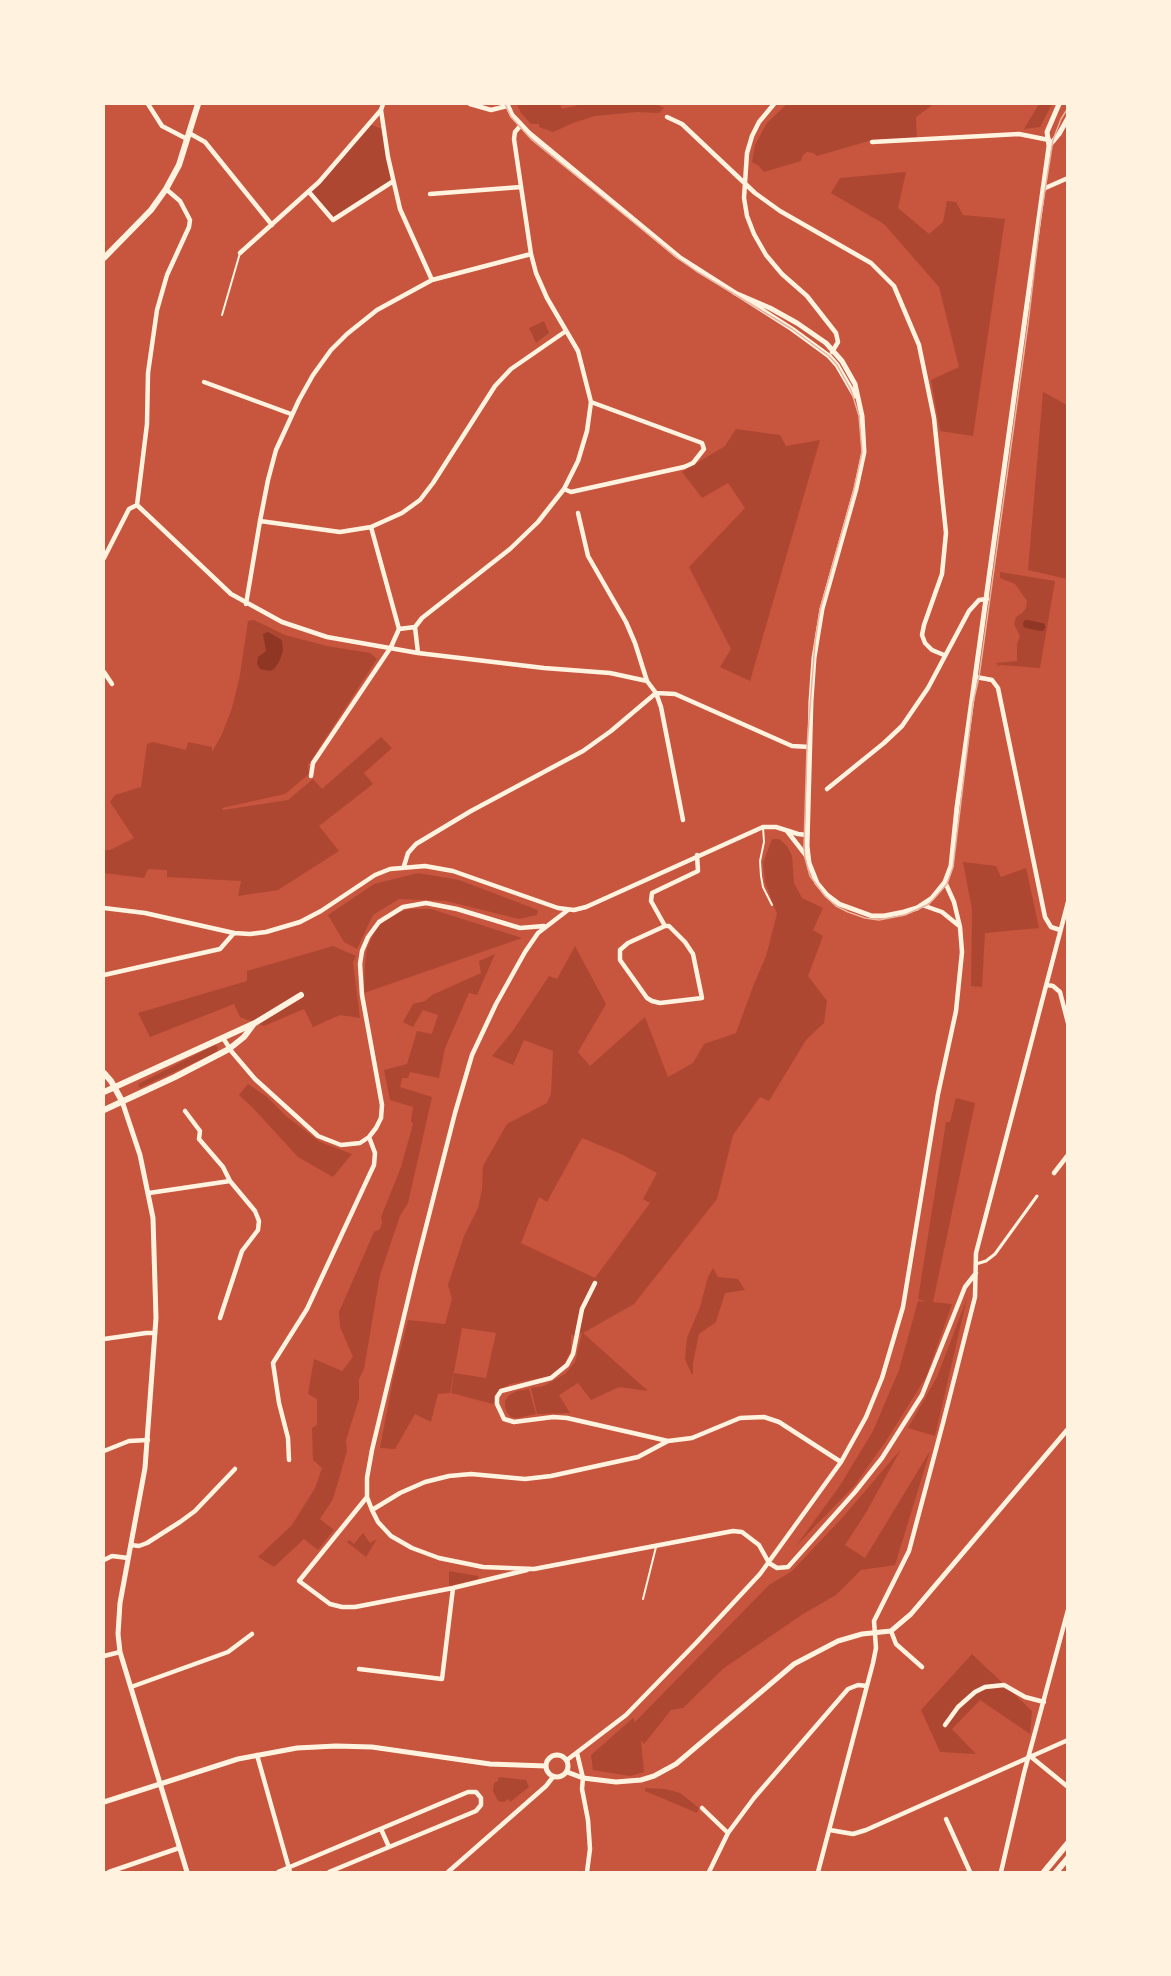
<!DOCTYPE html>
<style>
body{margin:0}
#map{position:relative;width:1171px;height:1976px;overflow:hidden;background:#c8553d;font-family:Bitter,serif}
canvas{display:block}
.frame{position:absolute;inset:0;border:105px solid #fff3e0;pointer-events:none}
</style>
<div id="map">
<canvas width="1171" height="1976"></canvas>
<div class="frame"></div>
</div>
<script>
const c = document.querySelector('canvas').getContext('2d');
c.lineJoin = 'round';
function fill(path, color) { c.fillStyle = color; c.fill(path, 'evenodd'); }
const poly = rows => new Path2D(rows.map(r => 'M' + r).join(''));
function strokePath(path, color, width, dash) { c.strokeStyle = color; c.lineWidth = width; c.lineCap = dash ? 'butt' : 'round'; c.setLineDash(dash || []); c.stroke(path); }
const green = poly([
 [517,104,560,104,562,109,575,106,578,104,656,104,664,108,659,113,637,112,595,116,573,123,553,132,539,127,539,124,531,124,521,113],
 [787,104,934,104,916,117,917,138,872,140,817,156,813,153,807,152,803,155,801,161,764,172,759,166,752,162,755,145,767,123],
 [1039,104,1052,104,1040,127,1024,129],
 [369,124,385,130,392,182,333,220,309,192],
 [906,172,898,208,929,234,943,222,947,201,956,202,963,215,1005,219,973,436,940,431,931,380,959,367,939,287,884,224,831,193,840,178],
 [544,321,549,333,536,343,529,328],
 [1043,392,1067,405,1067,579,1028,570],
 [736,429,780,435,786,446,820,440,750,681,720,667,731,649,689,567,745,508,728,483,702,498,682,472,725,446],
 [1000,572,1055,581,1040,668,1001,665,998,666,996,663,1017,661,1017,644,1020,636,1014,624,1016,617,1022,613,1026,608,1027,601,1015,584,1000,578],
 [254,620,285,635,327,646,370,653,377,659,308,765,309,774,285,794,222,808,223,810,288,800,313,779,322,789,381,737,392,748,364,773,373,784,319,826,339,851,278,890,238,896,241,881,167,877,167,870,148,869,144,878,104,873,104,850,110,850,134,838,110,802,115,795,141,787,147,744,153,742,186,750,188,742,212,747,212,752,222,734,232,708,240,675,248,621],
 [772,839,779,839,787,846,792,856,794,883,802,898,823,908,813,930,823,936,808,976,827,1001,824,1023,806,1040,769,1101,760,1097,733,1135,717,1199,634,1304,583,1333,648,1391,619,1387,591,1400,578,1383,559,1395,570,1413,537,1414,531,1388,544,1386,565,1374,575,1362,582,1333,574,1336,571,1334,571,1351,564,1364,550,1376,510,1384,500,1390,493,1404,451,1393,454,1373,486,1378,496,1333,462,1328,450,1393,438,1394,431,1422,415,1414,395,1449,380,1448,393,1379,408,1320,445,1324,452,1299,448,1285,464,1236,478,1208,482,1190,483,1166,507,1124,547,1103,551,1094,553,1051,524,1040,513,1065,492,1056,512,1032,549,976,557,979,575,946,606,1004,578,1052,590,1066,645,1017,668,1077,693,1063,704,1044,736,1033,754,984,766,956,777,914,765,882,763,863],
 [582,1138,623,1155,657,1173,643,1199,650,1203,595,1278,521,1243,539,1197,547,1202],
 [963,862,996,866,1001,877,1026,868,1039,928,985,933,982,987,971,986,972,909],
 [418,873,459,880,538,910,537,915,519,919,446,901,399,899,373,915,357,949,344,942,328,915,374,884],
 [409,909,431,909,522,938,364,993,365,965,367,948,378,925,394,914],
 [333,946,356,956,353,962,360,1018,340,1015,313,1027,304,1009,264,1026,240,1017,234,1004,150,1037,138,1013,247,981,247,971],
 [495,954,477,995,469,993,445,1048,439,1078,410,1072,408,1078,402,1078,400,1087,432,1097,408,1203,400,1216,380,1275,364,1369,359,1379,359,1399,346,1440,347,1451,333,1499,320,1519,334,1530,318,1550,304,1539,274,1567,258,1557,292,1525,315,1488,322,1468,313,1460,312,1428,317,1425,317,1399,308,1394,314,1359,342,1371,353,1357,340,1327,339,1312,374,1232,380,1229,382,1223,381,1217,401,1167,413,1124,411,1121,413,1107,390,1100,384,1070,407,1064,417,1031,432,1034,438,1015,423,1010,413,1027,403,1022,413,1004,425,1001,432,995,481,973,479,961],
 [215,1045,218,1047,217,1052,140,1088,138,1084],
 [248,1084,267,1097,286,1116,320,1142,352,1154,333,1177,298,1157,252,1107,239,1095],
 [956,1098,975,1103,933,1302,952,1304,926,1377,888,1438,855,1485,796,1546,839,1487,873,1431,899,1370,918,1301,926,1302,918,1299,946,1122,950,1122],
 [713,1268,718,1277,738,1279,745,1290,725,1293,716,1322,699,1334,693,1363,693,1373,692,1375,685,1359,687,1338,700,1307,708,1277],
 [967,1298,935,1436,908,1428,937,1377],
 [529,1389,536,1414,517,1418,511,1417,507,1413,505,1407,505,1401,509,1395,517,1391],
 [901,1449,867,1511,845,1545,865,1558,930,1451,895,1565,861,1570,836,1595,803,1614,724,1668,683,1708,671,1710,644,1744,641,1740,644,1772,630,1776,593,1770,591,1755,633,1718,635,1722,769,1585,792,1571,842,1518],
 [363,1533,370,1543,377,1539,366,1557,347,1542,349,1540,354,1544],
 [449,1571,478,1576,479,1579,449,1586],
 [972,1654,1032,1711,1030,1734,980,1700,952,1729,976,1754,940,1752,921,1710],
 [499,1777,526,1780,529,1787,510,1802,508,1799,504,1802,498,1801,493,1791,494,1783,498,1781],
 [645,1788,665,1789,680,1793,699,1808,697,1813,645,1791]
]);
const water = poly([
 [268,632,282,640,283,651,279,662,274,669,270,671,260,669,257,664,258,657,266,651,263,634]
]);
const canal = poly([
 [1027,624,1041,627]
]);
const service = poly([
 [222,315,240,253],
 [763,827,764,842,760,861,761,876,763,887,772,905],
 [643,1599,656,1547]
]);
const pedestrian = poly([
 [976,1264,986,1261,995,1254,1037,1196]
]);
const minor = poly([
 [148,104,162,126,187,139],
 [383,104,381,110,388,157,400,209,432,280],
 [470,104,491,110,507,106],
 [774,104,759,122,752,136,747,153,744,198,747,216,754,234,766,255,782,274,807,296,836,333,838,342,832,352],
 [667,117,682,124,755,193,780,211,871,263,894,286,919,345,934,418,946,533,942,574,924,625,922,635,925,643,932,650,944,655],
 [189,133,205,142,272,225],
 [872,142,1019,134,1049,140],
 [1043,189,1068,178],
 [309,192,333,220,392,182],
 [430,194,521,187],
 [240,253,319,182,381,110],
 [204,382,291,414],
 [564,489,571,492,684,467,693,463,704,449,702,443,591,402],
 [137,505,231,594,282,622,327,637,418,653,415,627],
 [578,513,588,556,626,622,635,643,647,681,656,693,661,707,683,820],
 [260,521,340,532,371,527,402,513,420,500,433,483,495,386,511,369,566,331],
 [371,527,399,629],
 [104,558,129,509,137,505,147,424,148,373,157,310,167,275,189,227,190,220,180,201,166,189],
 [246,604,260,521,268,480,276,450,299,400,313,375,331,350,347,334,377,310,432,280,531,254],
 [399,629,415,627,422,618,510,549,538,522,564,489,578,461,587,431,591,402,578,351,547,298,536,273,531,254,514,139,515,132,521,125],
 [418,653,544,668,610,673,647,681],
 [104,672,112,684],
 [976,677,992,680,998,688,1045,917,1051,927,1060,930],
 [311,776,313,763,391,647,399,629],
 [827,789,884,743,902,726,928,688,969,611,979,600,987,599],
 [787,831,808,858],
 [404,866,408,853,416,844,471,811,583,751,611,731,656,693,675,694,792,746,810,747],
 [922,905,942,912,958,925],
 [104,908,145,913,234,933,250,934,266,932,300,922,321,911,375,875,390,869,425,866,453,871,558,908,574,910,586,907,763,827,776,827,798,834,807,835],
 [568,910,538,933,525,952,496,1004,472,1055,455,1113,416,1266,372,1450,367,1478,367,1497,372,1510,378,1522,391,1536,412,1548,439,1558,483,1567,534,1569,733,1531,742,1532,759,1545,769,1563,777,1568,788,1567,855,1492,882,1458,922,1395,965,1287,976,1273],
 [665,926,628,943,620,950,620,960,647,998,652,1001,660,1003,702,998,693,954,685,942,669,926,665,926,651,901,652,893,698,871,697,855],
 [104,975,220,949,234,933],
 [1047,985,1053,986,1060,992,1068,1023],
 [223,1038,232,1052,255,1079,318,1136,341,1145,360,1143,369,1137,376,1128,381,1118,382,1105,362,995,360,964,362,951,368,937,379,922,403,907,426,903,457,909,520,928,544,926],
 [185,1111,200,1131,199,1139,223,1167,230,1181],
 [1054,1173,1068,1155],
 [149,1193,230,1181,255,1211,259,1221,258,1230,242,1251,220,1318],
 [595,1283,582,1309,573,1354,567,1365,551,1378,501,1391,497,1397,497,1404,504,1419,514,1422,553,1417,567,1418,668,1441,692,1438,740,1418,764,1417,779,1422,841,1462],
 [104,1339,146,1333,155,1333],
 [104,1451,129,1441,148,1440],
 [289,1460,288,1438,279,1403,273,1363,307,1309,374,1165,375,1153,369,1137],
 [367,1497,299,1581,330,1604,342,1607,355,1607,453,1588,527,1570],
 [372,1510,400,1493,425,1482,449,1476,471,1474,525,1479,551,1476,638,1457,668,1441],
 [131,1545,139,1546,147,1543,180,1522,195,1511,235,1469],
 [104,1560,112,1556,128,1558],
 [891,1631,896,1644,922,1667],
 [104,1656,120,1652],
 [359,1669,442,1679,453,1588],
 [131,1687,228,1652,252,1634],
 [945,1725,958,1707,975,1692,985,1687,1004,1685,1025,1697,1044,1702],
 [577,1753,583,1778,582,1789,588,1820,590,1849,587,1872],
 [257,1755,290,1872],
 [1030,1756,1068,1787],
 [567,1760,626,1715,696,1643,760,1574,841,1462,866,1417,882,1378,903,1307,938,1094,956,1011,962,952,960,927,954,902,945,882],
 [702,1808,728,1833],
 [946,1819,970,1872],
 [381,1829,389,1847],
 [830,1830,853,1834,866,1830,1068,1740],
 [109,1872,179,1848],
 [278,1872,468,1792,476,1792,481,1798,481,1805,476,1811,329,1872],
 [448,1872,546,1786,553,1777],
 [709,1872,728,1833,754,1798,848,1689,858,1685,867,1686],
 [818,1872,873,1663,876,1648,874,1621,909,1551,943,1423,975,1297,976,1253,1068,902],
 [1001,1872,1024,1773,1068,1610]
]);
const tertiary = poly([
 [507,104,512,115,529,133,679,257,792,329,829,356,837,365,855,396],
 [1049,146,1059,134,1068,118],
 [735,293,770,308,797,323,826,343,842,361,855,384,862,416,864,452,856,489,822,609,814,658,811,701,807,846,809,863,817,883,827,895,839,904,872,916,884,916,904,912,917,908,932,898,945,882,951,866,957,807,1049,146,1047,132,1059,104],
 [122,1101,140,1155,153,1218,156,1318,145,1468,120,1603,118,1634,120,1652,187,1872],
 '546 1766a11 11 0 1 1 22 0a11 11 0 1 1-22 0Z',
 [567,1772,583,1778,616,1782,641,1780,654,1776,676,1764,794,1664,838,1641,862,1634,891,1631,911,1614,1068,1429],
 [104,1802,238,1759,297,1748,336,1746,372,1747,490,1764,546,1766]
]);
const secondary = poly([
 [104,258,151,210,166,189,179,165,198,104],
 [104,1073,111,1081,122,1101],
 [104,1092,255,1023,301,995],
 [104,1110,175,1077,229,1049,244,1037,253,1025],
 [1044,1872,1068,1843],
 [1056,1872,1068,1858]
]);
const tram = poly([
 [505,104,511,117,532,140,679,259,696,271,792,329,829,356,837,365,851,390,859,416,862,452,854,489,820,610,815,642,807,747,804,847,805,858,810,876,825,896,836,906,848,912,865,918,879,920,905,915,929,904,947,884,953,867,973,703,979,677,1028,324,1040,222,1053,140,1061,119,1068,108]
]);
fill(green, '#ae4732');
fill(water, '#8f3625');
strokePath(canal, '#8f3625', 8);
strokePath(service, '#fff3e0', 2);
strokePath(pedestrian, '#fff3e0', 3);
strokePath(minor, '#fff3e0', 4.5);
strokePath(tertiary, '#fff3e0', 5);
strokePath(secondary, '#fff3e0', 6);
strokePath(tram, '#e9b49f', 1.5);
</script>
